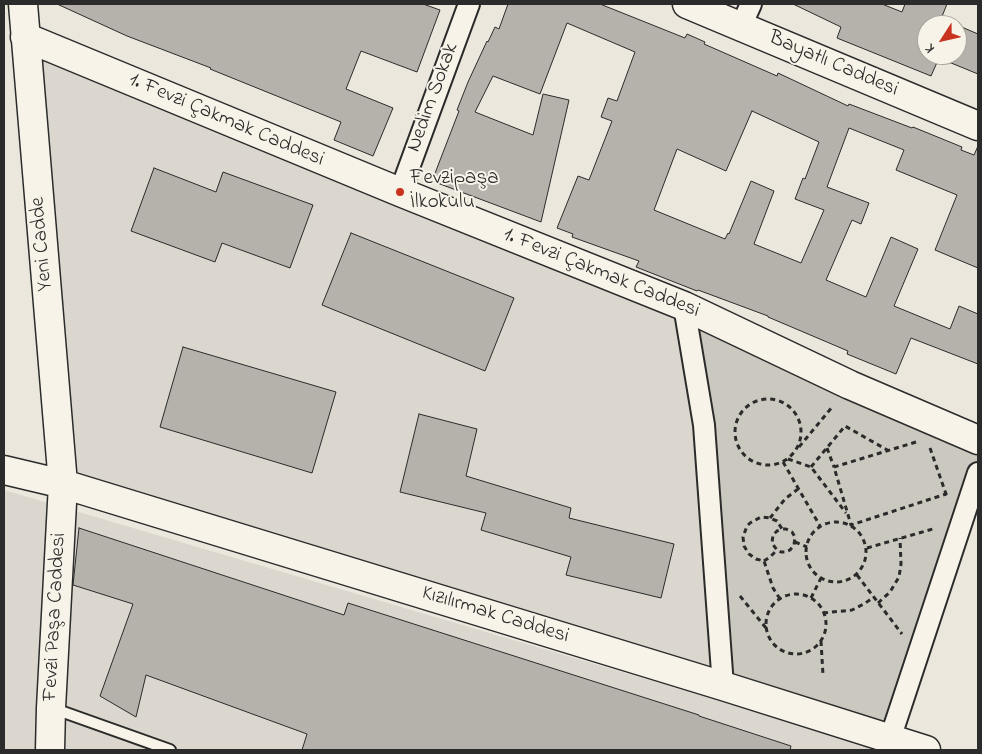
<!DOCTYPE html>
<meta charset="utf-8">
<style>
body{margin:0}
#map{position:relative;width:982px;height:754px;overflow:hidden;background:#ebe7dd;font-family:"Indie Flower",sans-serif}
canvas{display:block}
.frame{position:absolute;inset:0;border:5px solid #2b2b2b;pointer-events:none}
.north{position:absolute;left:917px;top:15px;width:50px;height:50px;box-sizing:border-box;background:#f7f3e8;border:1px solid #a5a39c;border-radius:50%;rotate:235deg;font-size:14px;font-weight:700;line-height:20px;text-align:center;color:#2b2b2b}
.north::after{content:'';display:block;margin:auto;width:18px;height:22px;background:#c8321e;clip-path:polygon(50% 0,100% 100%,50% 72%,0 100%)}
</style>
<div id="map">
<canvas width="982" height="754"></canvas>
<div class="frame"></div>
<div class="north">K</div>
</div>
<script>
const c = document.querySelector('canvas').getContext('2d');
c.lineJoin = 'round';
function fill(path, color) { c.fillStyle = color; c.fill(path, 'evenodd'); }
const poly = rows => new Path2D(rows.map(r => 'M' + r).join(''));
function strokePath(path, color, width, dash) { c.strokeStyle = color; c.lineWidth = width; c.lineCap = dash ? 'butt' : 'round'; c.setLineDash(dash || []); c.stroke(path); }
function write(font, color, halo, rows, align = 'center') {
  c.font = font + ' "Indie Flower",sans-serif'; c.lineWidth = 4; c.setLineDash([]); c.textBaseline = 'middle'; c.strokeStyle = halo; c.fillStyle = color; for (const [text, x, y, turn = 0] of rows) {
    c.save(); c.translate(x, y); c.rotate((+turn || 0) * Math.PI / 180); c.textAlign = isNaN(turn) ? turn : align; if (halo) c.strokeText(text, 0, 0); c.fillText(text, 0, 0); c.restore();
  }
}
const built = poly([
 [25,37,684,306,723,686,63,484],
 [4,490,734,705,875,750,4,750]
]);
const green = poly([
 [684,306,978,440,978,473,890,739,723,686]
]);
const building = poly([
 [57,4,423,4,440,10,417,72,361,51,346,89,393,108,373,156,334,140,341,122,210,69,211,68,127,36,57,4],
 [508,4,600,4,685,38,687,34,705,42,704,44,777,76,778,73,848,106,849,104,912,128,913,127,962,147,961,150,974,155,978,146,978,268,935,250,957,195,896,170,904,150,849,128,827,187,869,203,861,224,852,220,826,280,866,297,891,237,918,249,894,306,950,329,959,306,978,314,978,364,911,338,896,374,847,354,848,351,768,317,768,316,698,290,697,291,636,267,639,261,572,237,573,234,557,228,578,176,589,180,612,121,601,117,608,98,617,101,635,52,567,23,540,94,493,76,475,112,533,135,543,94,569,100,541,222,432,181,459,111,457,110,468,82,487,41,488,42,495,27,499,29,508,4],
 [752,111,819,142,805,179,803,178,795,199,824,210,801,263,754,244,774,191,751,181,729,234,728,233,725,239,654,210,677,149,726,171,752,111],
 [793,4,882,4,902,12,905,4,947,4,941,19,956,25,927,25,927,55,957,55,957,25,978,34,978,74,939,58,931,76,837,38,841,27,793,4],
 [154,168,216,192,223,172,313,205,290,268,222,243,215,262,131,231,154,168],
 [351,233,514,298,485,371,322,305,351,233],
 [183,347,336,392,312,473,160,427,183,347],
 [419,414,477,429,466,476,571,508,569,518,674,544,661,598,566,575,571,557,481,530,486,513,400,492,419,414],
 [79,528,344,615,348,603,699,715,699,716,791,746,790,750,302,750,307,734,146,675,136,717,100,696,133,604,73,585,79,528]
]);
const path = poly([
 '735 432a33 33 0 1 1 66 0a33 33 0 1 1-66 0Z',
 [916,442,834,467,851,525,946,494,947,495],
 [799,447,833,406],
 [827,448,834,467],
 [930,448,946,494],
 [788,459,811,467,846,513],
 [783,462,820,526],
 [811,467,845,426,889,451],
 [770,518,785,499,798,489],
 '806 552a30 30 0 1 1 60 0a30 30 0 1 1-60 0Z',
 [795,542,807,547],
 [867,548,936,528],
 [764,561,770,557,777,550],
 [857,575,902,634],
 '766 624a30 30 0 1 1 60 0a30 30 0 1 1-60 0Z',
 [740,596,766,628],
 [811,598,821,578],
 [780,599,773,588,764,561,756,559,749,554,744,546,743,537,747,526,750,523,761,517,770,518,777,521,782,529,777,531,773,535,772,543,777,550,781,552,786,552,790,550,794,545,795,537,792,532,786,529,782,529],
 [878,603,890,592,899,577,901,564,900,538],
 [823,613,852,610,864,604,874,597],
 [821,641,823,675]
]);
const lane = poly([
 [52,708,170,750]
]);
const street = poly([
 [741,26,751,4],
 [400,192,469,4],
 [684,306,704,425,723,686],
 [890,739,978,473]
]);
const secondary = poly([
 [23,4,63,484,51,708,50,750],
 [687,4,978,126],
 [25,37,400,192,684,306,850,385,978,440],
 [4,470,63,484,723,686,926,750]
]);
const markers = [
 [400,192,5,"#c8321e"]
];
const streetNames = [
 ["Bayatlı Caddesi",833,65,23],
 ["Nedim Sokak",434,98,-70],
 ["1. Fevzi Çakmak Caddesi",226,121,23],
 ["Yeni Cadde",43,244,-95],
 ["1. Fevzi Çakmak Caddesi",601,274,22],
 ["Kızılırmak Caddesi",495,616,17],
 ["Fevzi Paşa Caddesi",56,617,-87]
];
const poiNames = [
 ["Fevzipaşa",410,180],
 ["İlkokulu",410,204]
];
fill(built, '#dbd7ce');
fill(green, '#cbc8bf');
fill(building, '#b5b2ab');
strokePath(building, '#2b2b2b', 1);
strokePath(lane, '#2b2b2b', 14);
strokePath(street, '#2b2b2b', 24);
strokePath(secondary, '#2b2b2b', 31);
strokePath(path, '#2b2b2b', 3, [5, 4]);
strokePath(lane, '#f7f3e8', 10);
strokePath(street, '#f7f3e8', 20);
strokePath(secondary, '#f7f3e8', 28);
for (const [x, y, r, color] of markers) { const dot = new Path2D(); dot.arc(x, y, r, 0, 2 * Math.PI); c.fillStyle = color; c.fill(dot); strokePath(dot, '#f7f3e8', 2); }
write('21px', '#2b2b2b', '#f7f3e8', streetNames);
write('21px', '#2b2b2b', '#f7f3e8', poiNames, 'left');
</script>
